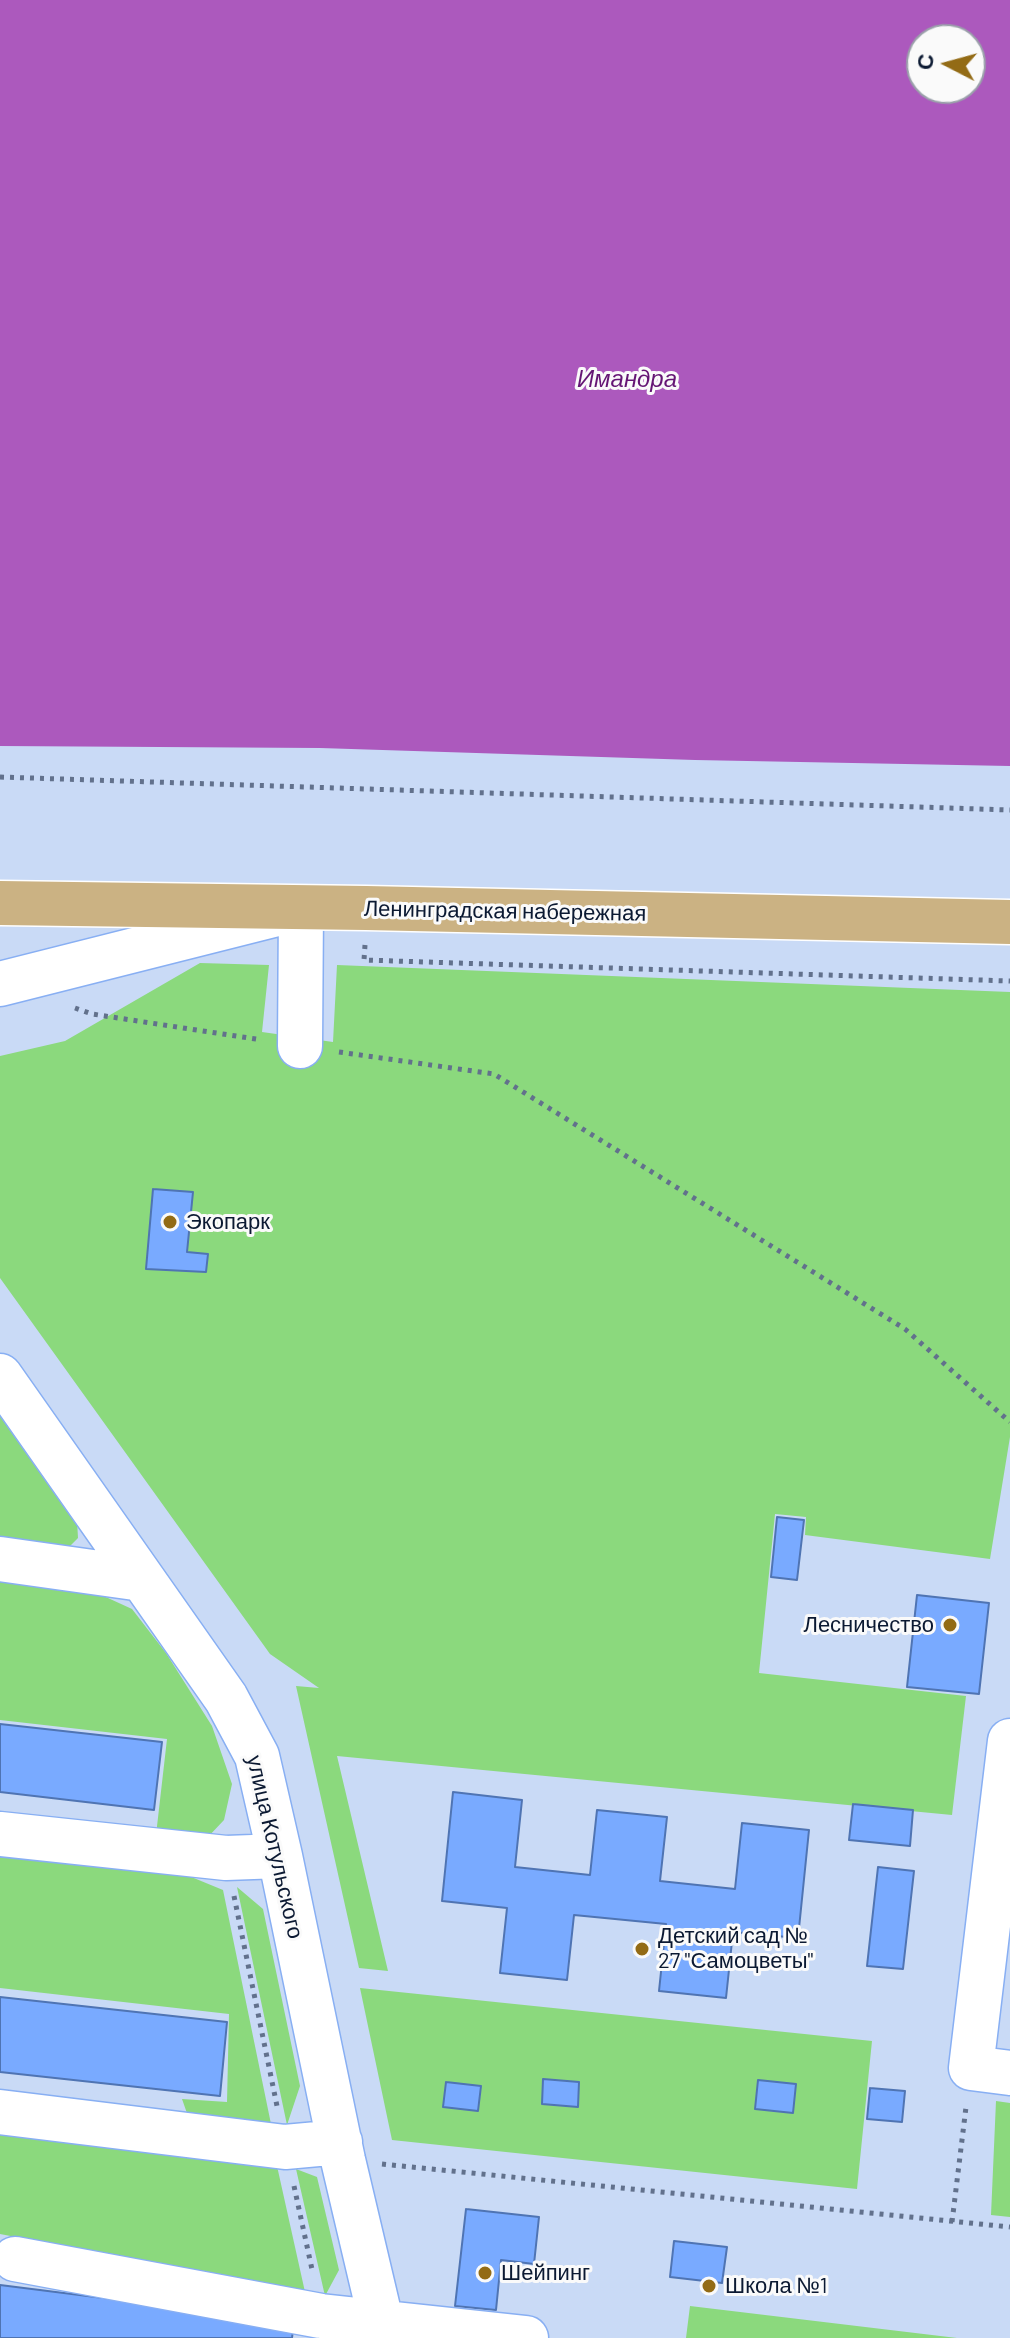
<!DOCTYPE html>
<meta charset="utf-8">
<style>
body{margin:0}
#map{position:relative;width:1010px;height:2338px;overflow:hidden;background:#c9daf6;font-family:Barlow,sans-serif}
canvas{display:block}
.north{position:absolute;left:906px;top:24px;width:80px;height:80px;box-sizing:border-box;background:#fafafa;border:2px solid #9aa0aa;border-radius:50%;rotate:276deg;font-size:22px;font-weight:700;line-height:32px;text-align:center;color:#0b1932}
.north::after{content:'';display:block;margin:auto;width:28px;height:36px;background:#936b15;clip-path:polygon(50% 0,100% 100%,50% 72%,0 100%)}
</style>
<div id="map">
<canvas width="1010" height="2338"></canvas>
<div class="north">С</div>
</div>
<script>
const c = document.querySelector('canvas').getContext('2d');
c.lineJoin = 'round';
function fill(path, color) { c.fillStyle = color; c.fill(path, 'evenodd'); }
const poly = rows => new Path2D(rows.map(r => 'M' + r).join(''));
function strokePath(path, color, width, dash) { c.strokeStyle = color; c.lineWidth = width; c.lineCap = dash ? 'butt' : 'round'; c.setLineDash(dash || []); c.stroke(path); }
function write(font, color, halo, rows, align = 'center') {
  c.font = font + ' Barlow,sans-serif'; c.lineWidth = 6; c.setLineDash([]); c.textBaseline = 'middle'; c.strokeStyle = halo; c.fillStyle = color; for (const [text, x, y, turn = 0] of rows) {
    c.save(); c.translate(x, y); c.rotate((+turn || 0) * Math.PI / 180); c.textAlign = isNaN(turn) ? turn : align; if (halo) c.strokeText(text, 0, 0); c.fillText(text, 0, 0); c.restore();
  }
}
const green = poly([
 [200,963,269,965,262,1032,333,1042,337,965,1010,992,1010,1437,990,1559,805,1535,806,1517,775,1514,759,1673,966,1696,952,1815,337,1756,388,1971,359,1968,296,1686,319,1688,270,1654,0,1278,0,1056,65,1041],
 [0,1413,77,1520,78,1538,69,1547,0,1539],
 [0,1581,97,1593,132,1609,166,1653,212,1726,232,1784,224,1820,207,1838,156,1835,167,1739,0,1720],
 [0,1853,184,1874,223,1890,271,2124,189,2119,182,2099,227,2102,229,2014,0,1988],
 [237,1887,263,1909,300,2086,287,2125],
 [360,1988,872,2041,857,2189,392,2140],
 [996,2101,1010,2103,1010,2217,991,2215],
 [0,2133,277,2166,305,2292,0,2234],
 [296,2169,317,2177,339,2270,325,2296],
 [690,2306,957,2338,686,2338]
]);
const water = poly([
 [0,0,1010,0,1010,766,695,760,320,748,0,746],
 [922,40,970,40,970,88,922,88]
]);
const building = poly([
 [153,1189,193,1192,187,1252,208,1254,206,1272,146,1269,153,1189],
 [777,1517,804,1520,797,1580,771,1577,777,1517],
 [917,1595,989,1603,979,1694,907,1687,917,1595],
 [0,1724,162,1742,154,1810,0,1792,0,1724],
 [453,1792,522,1800,515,1867,590,1875,597,1810,667,1817,660,1881,735,1889,742,1823,809,1830,798,1938,733,1932,726,1998,659,1991,666,1924,574,1915,567,1980,500,1973,507,1908,442,1901,453,1792],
 [853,1804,913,1810,910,1846,849,1840,853,1804],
 [878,1867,914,1871,903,1969,867,1966,878,1867],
 [0,1997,227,2022,220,2096,0,2072,0,1997],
 [543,2079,579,2082,578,2107,542,2104,543,2079],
 [758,2080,796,2084,793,2113,755,2109,758,2080],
 [446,2082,481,2086,478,2111,443,2107,446,2082],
 [870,2088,905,2091,902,2122,867,2119,870,2088],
 [466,2209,539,2217,534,2264,501,2260,496,2310,455,2306,466,2209],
 [674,2241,727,2247,722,2283,670,2277,674,2241],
 [0,2285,294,2322,292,2338,0,2338,0,2285]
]);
const path = poly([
 [0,777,1010,810],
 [365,945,364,960,1010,981],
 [75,1008,92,1014,262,1040],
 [339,1052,494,1074,905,1329,1010,1422],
 [234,1896,277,2106],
 [382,2164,1010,2227],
 [294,2186,313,2274],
 [952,2222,966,2107]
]);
const minor = poly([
 [0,984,301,908,300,1046],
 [0,1376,226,1698,257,1756,280,1856,343,2160,385,2338],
 [0,1559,142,1579],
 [1010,1741,971,2068,1010,2073],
 [0,1834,226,1858,280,1856],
 [0,2112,285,2147,340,2142],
 [15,2259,321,2316,526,2338]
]);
const major = poly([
 [0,903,366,908,1010,922]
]);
const markers = [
 [170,1222,8,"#936b15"],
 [950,1625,8,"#936b15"],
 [642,1949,8,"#936b15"],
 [485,2273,8,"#936b15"],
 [709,2286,8,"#936b15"]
];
const streetNames = [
 ["Ленинградская набережная",505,911,1],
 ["улица Котульского",275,1847,77]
];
const poiNames = [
 ["Экопарк",186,1222],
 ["Лесничество",934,1625,"right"],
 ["Детский сад №",658,1936],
 ["27 \"Самоцветы\"",658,1961],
 ["Шейпинг",501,2273],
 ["Школа №1",725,2286]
];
const waterNames = [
 ["Имандра",627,379]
];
fill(green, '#8bd97d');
fill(water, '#ac59bd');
fill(building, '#79aaff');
strokePath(building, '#4f74b3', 2);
strokePath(minor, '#88aff3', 47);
strokePath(major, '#fff', 47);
strokePath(path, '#62718c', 5, [4, 6]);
strokePath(minor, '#fff', 44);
strokePath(major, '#cbb283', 44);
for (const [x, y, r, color] of markers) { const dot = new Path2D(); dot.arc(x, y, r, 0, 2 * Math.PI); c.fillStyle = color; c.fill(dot); strokePath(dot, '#fafafa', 3); }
write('22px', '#0b1932', '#fafafa', streetNames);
write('22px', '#0b1932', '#fafafa', poiNames, 'left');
write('italic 24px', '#651674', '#fafafa', waterNames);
</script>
